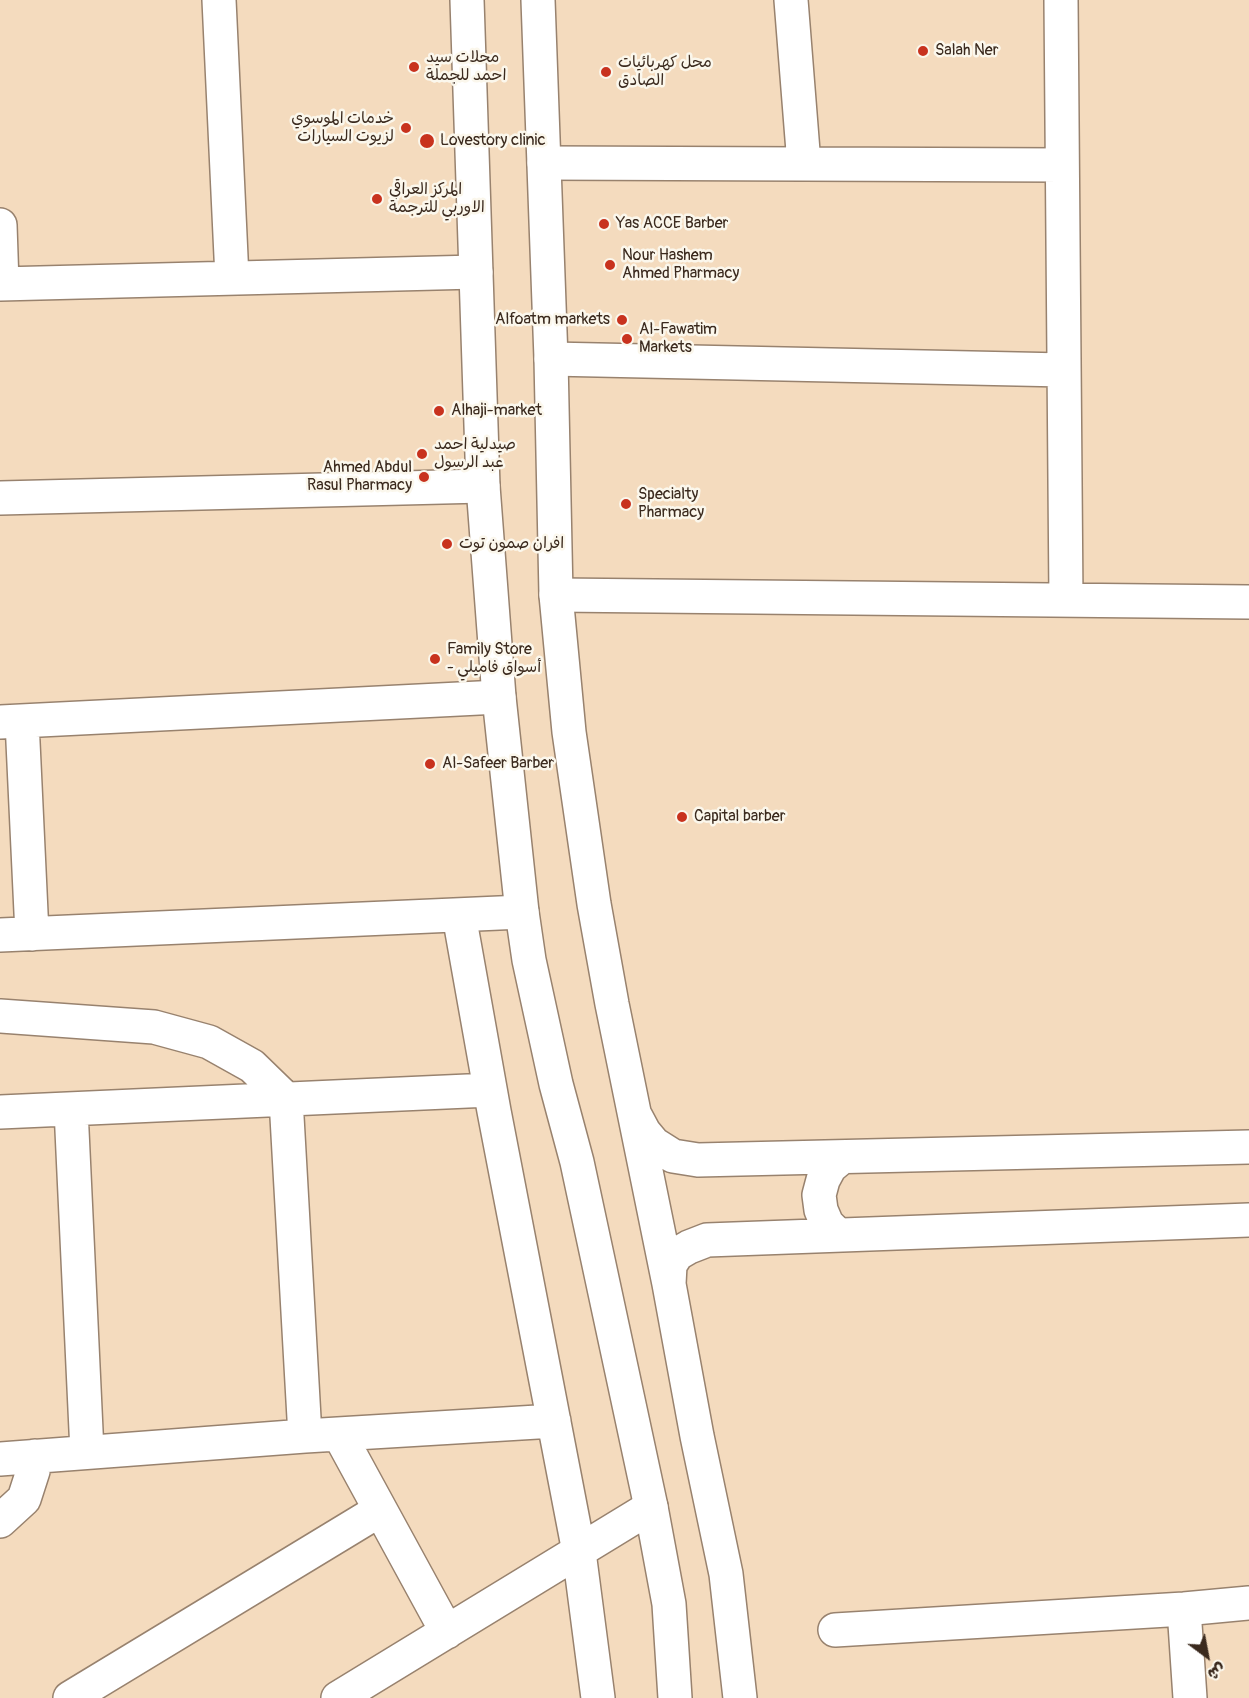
<!DOCTYPE html>
<meta charset="utf-8">
<style>
body{margin:0}
#map{position:relative;width:1249px;height:1698px;overflow:hidden;background:#f4dbbe;font-family:Pangolin,"Playpen Sans Arabic",sans-serif}
canvas{display:block}
.north{position:absolute;left:1177px;top:1626px;width:60px;height:60px;-webkit-text-stroke:4px #fbf7ec;paint-order:stroke;rotate:148deg;font-size:16px;font-weight:700;line-height:24px;text-align:center;color:#3b2a1e}
.north::after{content:'';display:block;margin:auto;width:21px;height:27px;background:#3b2a1e;clip-path:polygon(50% 0,100% 100%,50% 72%,0 100%)}
</style>
<div id="map">
<canvas width="1249" height="1698"></canvas>
<div class="north">ش</div>
</div>
<script>
const c = document.querySelector('canvas').getContext('2d');
c.lineJoin = 'round';
const poly = rows => new Path2D(rows.map(r => 'M' + r).join(''));
function strokePath(path, color, width, dash) { c.strokeStyle = color; c.lineWidth = width; c.lineCap = dash ? 'butt' : 'round'; c.setLineDash(dash || []); c.stroke(path); }
function write(font, color, halo, rows, align = 'center') {
  c.font = font + ' Pangolin,"Playpen Sans Arabic",sans-serif'; c.lineWidth = 5; c.setLineDash([]); c.textBaseline = 'middle'; c.strokeStyle = halo; c.fillStyle = color; for (const [text, x, y, turn = 0] of rows) {
    c.save(); c.translate(x, y); c.rotate((+turn || 0) * Math.PI / 180); c.textAlign = isNaN(turn) ? turn : align; if (halo) c.strokeText(text, 0, 0); c.fillText(text, 0, 0); c.restore();
  }
}
const minor = poly([
 [219,0,232,278],
 [791,0,804,164],
 [1061,0,1066,600],
 [544,163,1062,165],
 [0,225,2,284],
 [0,284,476,272],
 [551,359,1064,370],
 [0,498,483,486],
 [556,595,1249,602],
 [22,721,32,934],
 [0,722,499,697],
 [459,915,494,1111,579,1552,598,1698],
 [0,935,522,912],
 [0,1016,154,1027,209,1042,252,1066,286,1099,305,1436],
 [71,1109,87,1452],
 [0,1112,490,1090],
 [339,1434,447,1632],
 [0,1459,305,1436,554,1421],
 [0,1521,24,1499,33,1471,35,1456],
 [1184,1609,1190,1698],
 [835,1630,1184,1609,1249,1603],
 [70,1698,380,1510],
 [338,1698,651,1507]
]);
const major = poly([
 [467,0,483,486,499,697,522,912,529,960,556,1084,577,1162,651,1507,669,1604,675,1698],
 [538,0,551,359,556,595,569,732,594,904,612,1004,669,1284,697,1436,726,1574,740,1698],
 [636,1117,644,1132,654,1144,673,1156,698,1160,1249,1147],
 [838,1235,827,1224,821,1210,819,1195,823,1180,830,1167,842,1157],
 [669,1284,670,1265,677,1254,689,1247,707,1240,1249,1220]
]);
const markers = [
 [923,51,6,"#c8321e"],
 [414,67,6,"#c8321e"],
 [606,72,6,"#c8321e"],
 [406,128,6,"#c8321e"],
 [427,141,8,"#c8321e"],
 [377,199,6,"#c8321e"],
 [604,224,6,"#c8321e"],
 [610,265,6,"#c8321e"],
 [622,320,6,"#c8321e"],
 [627,339,6,"#c8321e"],
 [439,411,6,"#c8321e"],
 [422,454,6,"#c8321e"],
 [424,477,6,"#c8321e"],
 [626,504,6,"#c8321e"],
 [447,544,6,"#c8321e"],
 [435,659,6,"#c8321e"],
 [430,764,6,"#c8321e"],
 [682,817,6,"#c8321e"]
];
const poiNames = [
 ["Salah Ner",935,51],
 ["محلات سيد",426,58],
 ["احمد للجملة",426,76],
 ["محل كهربائيات",618,63],
 ["الصادق",618,81],
 ["خدمات الموسوي",394,119,"right"],
 ["لزيوت السيارات",394,137,"right"],
 ["Lovestory clinic",440,141],
 ["المركز العراقي",389,190],
 ["الاوربي للترجمة",389,208],
 ["Yas ACCE Barber",616,224],
 ["Nour Hashem",622,256],
 ["Ahmed Pharmacy",622,274],
 ["Alfoatm markets",610,320,"right"],
 ["Al-Fawatim",639,330],
 ["Markets",639,348],
 ["Alhaji-market",451,411],
 ["صيدلية احمد",434,445],
 ["عبد الرسول",434,463],
 ["Ahmed Abdul",412,468,"right"],
 ["Rasul Pharmacy",412,486,"right"],
 ["Specialty",638,495],
 ["Pharmacy",638,513],
 ["افران صمون توت",459,544],
 ["Family Store",447,650],
 ["- أسواق فاميلي",447,668],
 ["Al-Safeer Barber",442,764],
 ["Capital barber",694,817]
];
strokePath(minor, '#98826e', 36);
strokePath(major, '#98826e', 36);
strokePath(minor, '#fff', 33);
strokePath(major, '#fff', 33);
for (const [x, y, r, color] of markers) { const dot = new Path2D(); dot.arc(x, y, r, 0, 2 * Math.PI); c.fillStyle = color; c.fill(dot); strokePath(dot, '#fbf7ec', 2); }
write('16px', '#3b2a1e', '#fbf7ec', poiNames, 'left');
</script>
